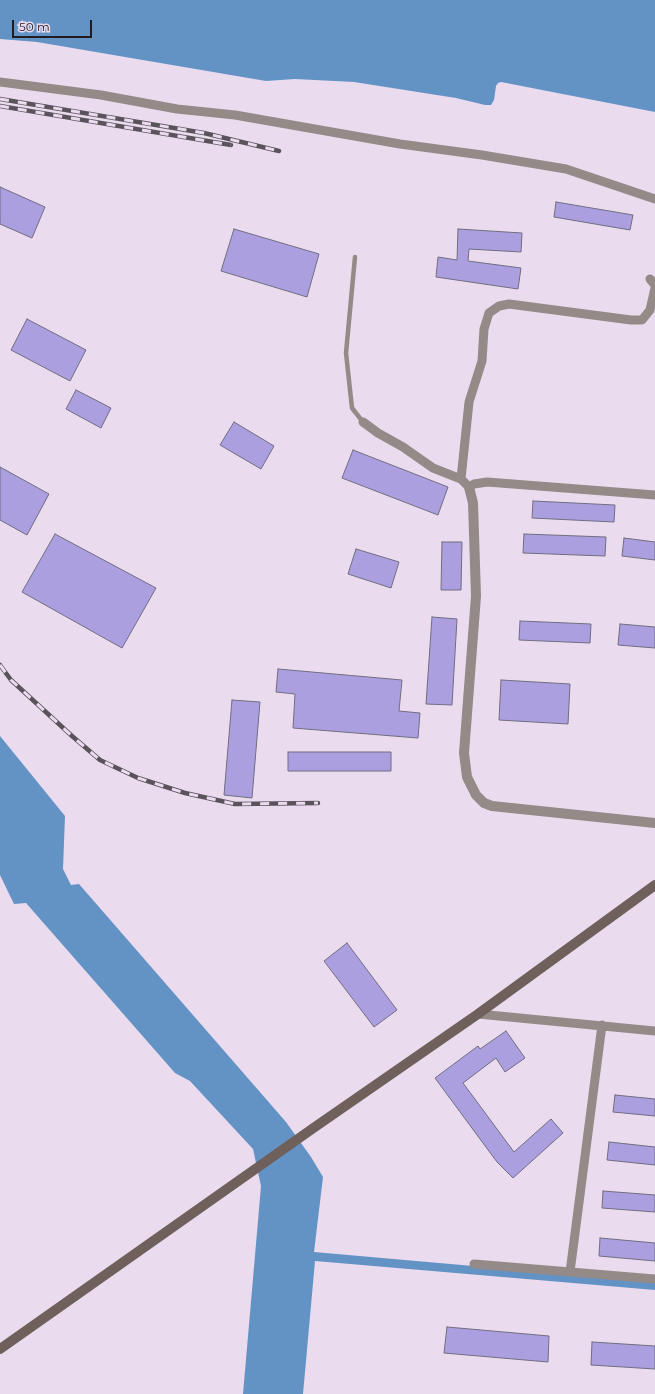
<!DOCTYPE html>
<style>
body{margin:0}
#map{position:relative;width:655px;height:1394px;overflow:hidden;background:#eadcee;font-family:Montserrat,sans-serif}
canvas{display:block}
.scale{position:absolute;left:12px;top:20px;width:80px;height:18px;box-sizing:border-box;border:2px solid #211c22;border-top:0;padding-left:5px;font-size:12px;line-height:14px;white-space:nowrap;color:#211c22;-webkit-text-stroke:3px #eadcee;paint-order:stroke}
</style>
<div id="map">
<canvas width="655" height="1394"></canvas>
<div class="scale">50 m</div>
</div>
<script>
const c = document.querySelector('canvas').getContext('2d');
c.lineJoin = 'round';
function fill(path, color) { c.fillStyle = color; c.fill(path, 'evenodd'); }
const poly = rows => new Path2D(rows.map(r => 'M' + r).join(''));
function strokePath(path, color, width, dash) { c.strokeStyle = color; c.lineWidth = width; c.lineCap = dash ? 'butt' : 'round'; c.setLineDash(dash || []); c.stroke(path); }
const water = poly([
 [0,0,655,0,655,112,501,82,498,83,496,86,494,100,491,105,485,105,456,98,354,82,295,79,266,81,37,42,0,39],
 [0,736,65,816,63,869,71,885,79,884,286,1122,311,1157,323,1177,314,1252,655,1282,655,1290,315,1261,303,1394,243,1394,261,1186,253,1149,190,1081,175,1073,26,903,14,904,0,875]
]);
const building = poly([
 [0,187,45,207,32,238,0,224,0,187],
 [556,202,633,215,630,230,554,217,556,202],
 [234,229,319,254,307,297,221,271,234,229],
 [458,229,522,233,521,252,469,249,468,261,521,268,518,289,436,277,438,257,457,260,458,229],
 [27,319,86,350,70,381,11,350,27,319],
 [76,390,111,408,101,428,66,409,76,390],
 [234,422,274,446,261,469,220,445,234,422],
 [353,450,448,487,438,515,342,478,353,450],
 [0,467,49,494,27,535,0,520,0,467],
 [533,501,615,505,614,522,532,518,533,501],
 [55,534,156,588,122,648,22,592,55,534],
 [524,534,606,537,605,556,523,553,524,534],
 [624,538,655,542,655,560,622,556,624,538],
 [442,542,462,542,461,590,441,590,442,542],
 [356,549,399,562,391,588,348,574,356,549],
 [432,617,457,619,452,705,426,704,432,617],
 [520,621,591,624,590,643,519,640,520,621],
 [620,624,655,627,655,648,618,645,620,624],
 [278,669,402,680,399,711,420,713,418,738,293,728,295,694,276,692,278,669],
 [501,680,570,684,568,724,499,720,501,680],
 [232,700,260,702,252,798,224,795,232,700],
 [288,752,391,752,391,771,288,771,288,752],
 [347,943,397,1010,374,1027,324,961,347,943],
 [506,1031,525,1058,505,1072,496,1058,463,1083,514,1152,551,1119,563,1133,513,1178,497,1162,435,1078,478,1046,480,1049,506,1031],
 [615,1095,655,1099,655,1116,613,1112,615,1095],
 [609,1142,655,1147,655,1165,607,1160,609,1142],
 [603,1191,655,1195,655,1212,602,1208,603,1191],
 [600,1238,655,1243,655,1261,599,1256,600,1238],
 [447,1327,549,1336,548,1362,444,1353,447,1327],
 [592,1342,655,1346,655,1369,591,1365,592,1342]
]);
const service = poly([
 [355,257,346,353,352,408,363,422]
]);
const minor = poly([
 [0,82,101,95,177,109,235,115,400,144,482,155,566,169,655,199],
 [650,279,655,285],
 [363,422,378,433,403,447,433,468,461,479,469,487,474,484,487,482,655,495],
 [461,479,469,402,482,361,484,329,489,313,499,306,509,304,631,320,642,320,650,310,655,288],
 [478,1014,655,1031],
 [474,1264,655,1279],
 [570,1272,602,1025]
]);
const tertiary = poly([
 [469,487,473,503,476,596,464,753,467,777,476,795,484,803,492,806,655,823]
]);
const secondary = poly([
 [0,1349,312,1129,478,1014,655,885]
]);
const rail = poly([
 [0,99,204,133,279,151],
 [0,106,231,145],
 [0,665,11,680,72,736,100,760,138,778,185,793,235,804,318,803]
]);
fill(water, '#6392c5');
fill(building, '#ac9fe0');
strokePath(building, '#706d80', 1);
strokePath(service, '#948a87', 4.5);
strokePath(minor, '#948a87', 9);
strokePath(tertiary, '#948a87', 10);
strokePath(secondary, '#6f605c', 10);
strokePath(rail, '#5a535c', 4.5);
strokePath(rail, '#eadcee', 3, [9]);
</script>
